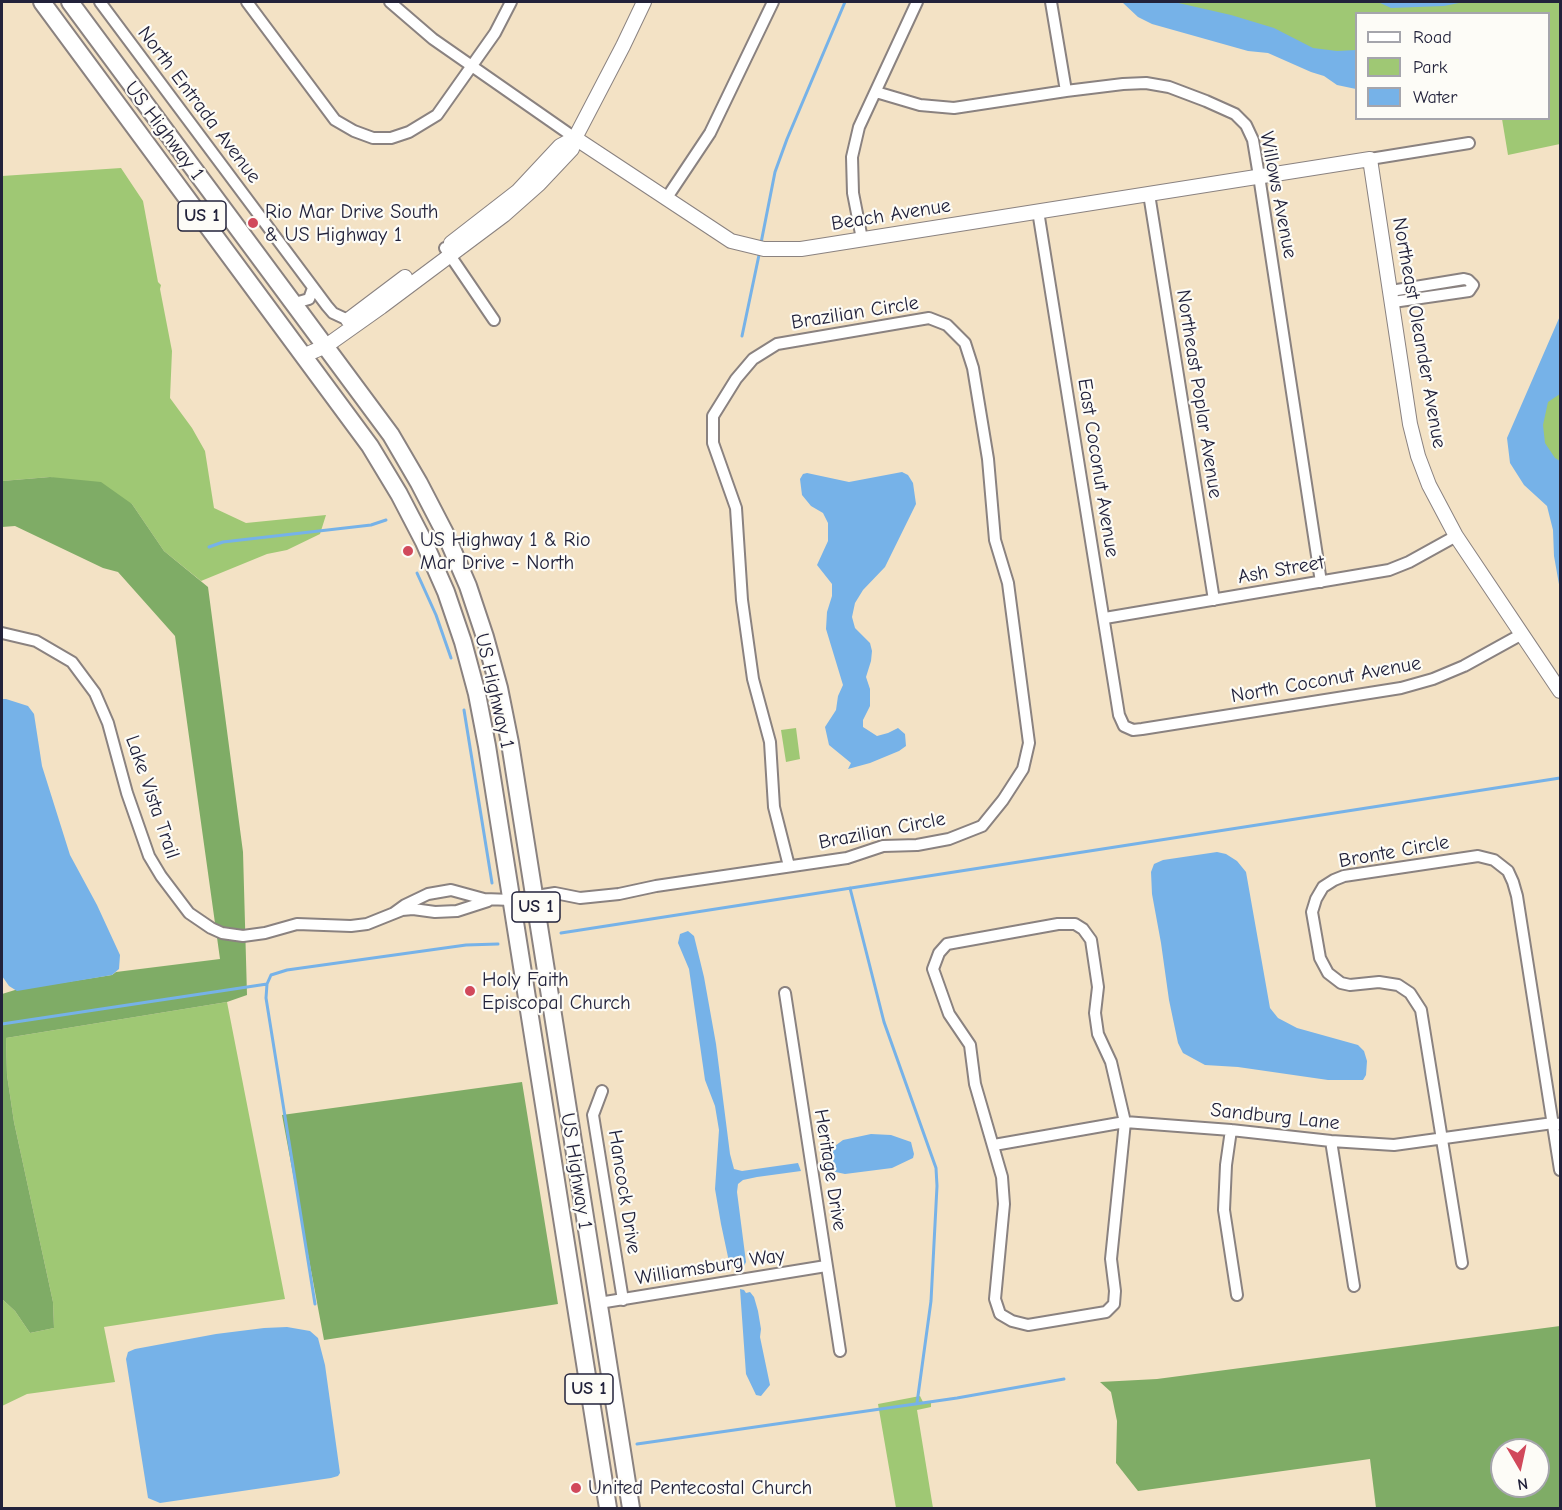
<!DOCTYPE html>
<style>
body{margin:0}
#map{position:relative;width:1562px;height:1510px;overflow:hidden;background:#f3e2c5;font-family:"Comic Neue",sans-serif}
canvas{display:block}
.frame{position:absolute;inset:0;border:3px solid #22223b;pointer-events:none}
.legend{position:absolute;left:1355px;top:12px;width:195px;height:108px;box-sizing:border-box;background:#fdfcf7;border:2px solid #a5a5ac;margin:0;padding:8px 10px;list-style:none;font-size:18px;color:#22223b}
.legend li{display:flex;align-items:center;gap:12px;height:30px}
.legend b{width:30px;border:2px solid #a5a5ac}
.north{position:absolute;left:1490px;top:1438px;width:60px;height:60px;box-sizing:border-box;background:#fdfcf7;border:2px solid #a5a5ac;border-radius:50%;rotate:171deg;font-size:16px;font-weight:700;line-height:24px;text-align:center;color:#22223b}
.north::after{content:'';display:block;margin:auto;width:21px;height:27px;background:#d1495b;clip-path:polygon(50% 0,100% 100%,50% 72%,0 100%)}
</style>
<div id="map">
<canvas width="1562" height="1510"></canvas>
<div class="frame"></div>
<ul class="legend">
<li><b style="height:8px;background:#fff"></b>Road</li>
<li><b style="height:16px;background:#9fc874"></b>Park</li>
<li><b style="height:16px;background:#76b2e8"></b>Water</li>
</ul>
<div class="north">N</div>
</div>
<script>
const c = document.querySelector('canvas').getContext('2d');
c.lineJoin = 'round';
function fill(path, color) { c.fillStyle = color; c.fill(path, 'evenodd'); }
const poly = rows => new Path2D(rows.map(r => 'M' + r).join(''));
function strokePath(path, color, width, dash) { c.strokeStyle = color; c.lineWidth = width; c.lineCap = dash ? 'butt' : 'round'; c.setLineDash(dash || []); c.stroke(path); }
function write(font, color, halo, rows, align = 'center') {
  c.font = font + ' "Comic Neue",sans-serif'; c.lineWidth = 4.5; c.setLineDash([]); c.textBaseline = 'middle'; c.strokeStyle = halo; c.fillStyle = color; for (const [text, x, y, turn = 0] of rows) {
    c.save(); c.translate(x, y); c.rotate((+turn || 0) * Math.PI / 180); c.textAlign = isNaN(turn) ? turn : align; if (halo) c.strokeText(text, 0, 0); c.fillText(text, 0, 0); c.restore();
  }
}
const green = poly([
 [1147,2,1560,2,1560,144,1508,155,1502,119,1548,118,1548,14,1356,14,1356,65],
 [121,168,143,201,158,282,161,285,160,289,172,351,170,398,192,428,205,451,214,508,246,523,326,515,320,534,287,550,267,554,201,581,164,551,132,504,50,477,2,481,2,176],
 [1560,359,1560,479,1528,441],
 [796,728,800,759,786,762,781,730],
 [227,1002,285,1299,104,1327,115,1382,27,1394,2,1406,2,1299,15,1311,30,1333,54,1328,53,1302,14,1122,7,1075,6,1038],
 [920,1396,923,1402,931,1402,931,1407,917,1410,933,1508,896,1508,878,1404]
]);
const forest = poly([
 [50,477,101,482,132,504,164,551,208,587,243,852,247,995,227,1002,6,1038,7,1075,14,1122,53,1302,54,1328,30,1333,15,1311,2,1299,2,994,15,990,112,975,116,972,220,959,175,636,118,572,103,568,15,526,2,527,2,481],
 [522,1082,558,1304,324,1340,282,1115],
 [1560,1326,1560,1508,1376,1508,1370,1459,1138,1491,1116,1463,1117,1421,1111,1392,1100,1382,1157,1379],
 [1502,1450,1538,1450,1538,1486,1502,1486]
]);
const water = poly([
 [1122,2,1174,2,1231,15,1274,28,1313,48,1337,51,1356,50,1356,89,1337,85,1324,76,1311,72,1268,53,1248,51,1152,24,1138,17],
 [1378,2,1464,2,1444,6,1391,8],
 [1560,316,1560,394,1548,402,1543,425,1545,443,1555,458,1560,461,1560,590,1554,556,1553,530,1547,506,1524,485,1510,463,1507,438],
 [902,472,908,475,913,483,916,504,885,567,863,590,855,603,852,617,855,628,870,643,872,651,871,661,866,677,870,689,870,706,863,720,863,727,877,736,888,733,898,728,905,734,906,746,899,751,870,763,848,769,851,763,829,745,825,727,836,710,838,696,843,685,826,629,827,612,832,596,832,584,817,565,828,541,828,523,823,513,811,506,802,495,800,479,803,474,807,473,849,482],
 [2,699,6,699,28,706,34,714,42,766,70,855,97,905,120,955,119,969,112,975,17,991,9,986,2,976],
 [1217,852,1226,854,1237,861,1246,872,1270,1008,1278,1018,1297,1028,1358,1045,1364,1051,1367,1061,1366,1075,1363,1080,1328,1080,1238,1067,1205,1065,1183,1053,1178,1043,1169,1000,1161,943,1152,894,1151,872,1154,864,1163,860],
 [688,931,694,936,704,977,716,1044,730,1154,734,1169,742,1171,798,1163,801,1171,757,1177,743,1180,738,1184,737,1192,746,1262,744,1266,739,1269,733,1268,728,1257,721,1224,715,1189,719,1130,715,1106,705,1080,689,969,678,943,680,934],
 [871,1134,891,1135,911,1142,914,1154,913,1158,892,1168,845,1174,826,1170,822,1164,824,1154,843,1140],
 [740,1289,744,1290,746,1293,750,1292,754,1297,758,1311,761,1329,760,1337,770,1385,761,1396,756,1395,746,1374],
 [287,1327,310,1331,318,1338,325,1365,340,1473,338,1476,331,1478,160,1503,148,1498,126,1359,128,1352,135,1349,216,1334,264,1328]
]);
const stream = poly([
 [761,243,775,172,787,139,845,2],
 [742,336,759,255],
 [209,547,223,542,371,525,386,520],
 [417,573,436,615,451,658],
 [464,710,492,883],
 [850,888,884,1022,936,1168,937,1186,931,1301,917,1403],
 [561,933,1560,778],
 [2,1024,267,984],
 [315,1304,266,998,267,984,271,975,287,970,466,945,498,944],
 [637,1444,957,1398,1064,1379]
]);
const minor = poly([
 [100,2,327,306,333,313,348,320],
 [247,2,335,120,354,131,373,138,391,138,409,132,437,115,495,33,511,2],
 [390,2,433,39,575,138],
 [1051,2,1066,91],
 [876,92,920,105,954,108,1066,91,1123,84,1146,83,1169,87,1206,101,1235,114,1246,125,1253,140,1259,176,1321,582],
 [1370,159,1469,143],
 [1149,194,1214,600],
 [666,199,710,133,773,2],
 [1038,211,1119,715,1124,726,1133,730,1142,729,1401,688,1433,679,1464,666,1522,634],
 [862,239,853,193,852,157,859,127,917,2],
 [445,248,494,320],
 [1391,291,1464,279,1468,280,1473,285,1469,291,1393,302],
 [295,303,309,299,313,288],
 [1105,618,1389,570,1409,562,1456,536],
 [2,633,36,641,72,662,95,693,108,723,127,793,149,856,161,876,189,913,211,928,222,933,243,936,265,933,297,924,351,926,367,924,402,910,413,909,435,912,457,911,488,901],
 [394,913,405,905,428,894,451,890,484,899,512,900,555,893,580,898,619,894,656,886,847,858,883,846,917,845,949,839,982,826,1003,800,1023,769,1029,743,1008,583,995,540,988,459,973,368,965,343,947,325,929,318,777,344,753,359,736,379,713,416,713,443,736,508,742,600,753,679,770,742,774,807,789,866],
 [1058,924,1075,924,1083,929,1091,940,1098,987,1095,1013,1098,1034,1111,1062,1125,1122,1111,1259,1115,1291,1114,1304,1106,1312,1028,1325,1012,1321,1000,1314,995,1299,1004,1204,1002,1177,975,1084,970,1045,949,1014,933,969,939,953,947,944,1058,924],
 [785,993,840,1351],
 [602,1091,593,1115,623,1300],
 [1231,1130,1226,1165,1224,1210,1237,1295],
 [1331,1141,1354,1286],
 [994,1145,1125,1122,1231,1130,1331,1141,1394,1145,1553,1123,1559,1124],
 [1462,1263,1421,1010,1410,993,1398,985,1379,982,1350,985,1341,983,1328,973,1320,958,1312,912,1316,899,1323,887,1334,880,1344,876,1478,856,1494,860,1508,871,1513,882,1517,896,1560,1170],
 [599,1303,826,1266]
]);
const tertiary = poly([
 [575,138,731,241,764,249,801,249,1370,159,1410,424,1418,456,1429,485,1456,536,1560,691],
 [451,243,518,191,560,146,575,138],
 [348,320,405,277],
 [305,355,326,346,381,307,504,215,539,184,572,149,575,138,623,46,644,2]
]);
const primary = poly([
 [42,2,370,446,399,494,424,542,446,592,463,642,477,694,487,746,608,1508],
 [70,2,391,435,419,483,446,535,468,586,485,637,499,688,510,743,631,1508]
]);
const markers = [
 [253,223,6,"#d1495b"],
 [408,551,6,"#d1495b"],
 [470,991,6,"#d1495b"],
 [576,1488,6,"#d1495b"]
];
const shields = [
 [202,216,48],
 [536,907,48],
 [589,1389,48]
];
const shieldNames = [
 ["US 1",202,216],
 ["US 1",536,907],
 ["US 1",589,1389]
];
const streetNames = [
 ["North Entrada Avenue",199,105,53],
 ["US Highway 1",164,131,53],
 ["Willows Avenue",1278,195,79],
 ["Beach Avenue",891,215,-9],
 ["Brazilian Circle",855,313,-9],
 ["Northeast Oleander Avenue",1419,333,80],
 ["Northeast Poplar Avenue",1199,394,81],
 ["East Coconut Avenue",1098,468,81],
 ["Ash Street",1281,570,-10],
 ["North Coconut Avenue",1326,680,-10],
 ["US Highway 1",494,691,77],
 ["Lake Vista Trail",152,797,71],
 ["Brazilian Circle",882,831,-11],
 ["Bronte Circle",1394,852,-10],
 ["Sandburg Lane",1275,1117,6],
 ["Heritage Drive",830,1170,81],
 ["US Highway 1",576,1171,81],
 ["Hancock Drive",624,1192,81],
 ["Williamsburg Way",710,1267,-9]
];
const poiNames = [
 ["Rio Mar Drive South",265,212],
 ["& US Highway 1",265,235],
 ["US Highway 1 & Rio",420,540],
 ["Mar Drive - North",420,563],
 ["Holy Faith",482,980],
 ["Episcopal Church",482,1003],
 ["United Pentecostal Church",588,1488]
];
fill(green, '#9fc874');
fill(forest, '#7fac66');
fill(water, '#76b2e8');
strokePath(stream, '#76b2e8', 3);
strokePath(minor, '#8a8280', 14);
strokePath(tertiary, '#8a8280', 16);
strokePath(primary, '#8a8280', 20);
strokePath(minor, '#fff', 10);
strokePath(tertiary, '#fff', 14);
strokePath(primary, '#fff', 16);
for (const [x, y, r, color] of markers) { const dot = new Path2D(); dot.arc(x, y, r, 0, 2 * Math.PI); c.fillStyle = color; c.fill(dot); strokePath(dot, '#fdfcf7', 2); }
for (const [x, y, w] of shields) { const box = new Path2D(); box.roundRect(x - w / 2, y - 15, w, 30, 4.5); c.fillStyle = '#fdfcf7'; c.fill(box); strokePath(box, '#22223b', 1.5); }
write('bold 18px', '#22223b', null, shieldNames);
write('20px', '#22223b', '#fdfcf7', streetNames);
write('20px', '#22223b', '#fdfcf7', poiNames, 'left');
</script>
